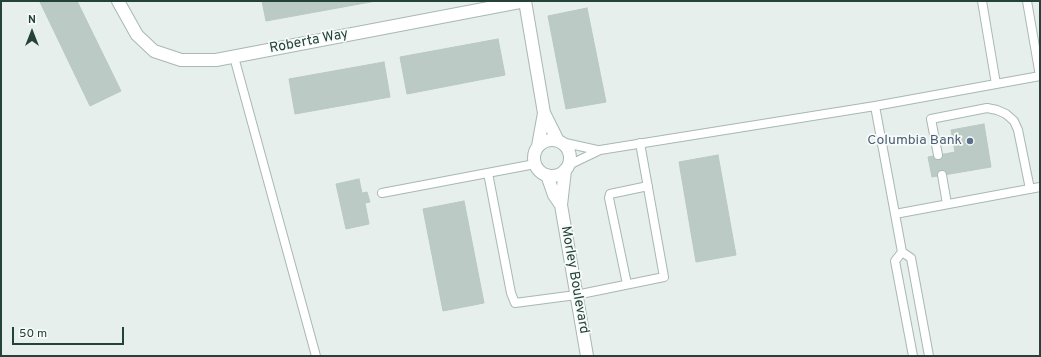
<!DOCTYPE html>
<style>
body{margin:0}
#map{position:relative;width:1041px;height:357px;overflow:hidden;background:#e6efeb;font-family:Overpass,sans-serif}
canvas{display:block}
.frame{position:absolute;inset:0;border:2px solid #24423a;pointer-events:none}
.north{position:absolute;left:12px;top:12px;width:40px;height:40px;-webkit-text-stroke:3px #f7fbf9;paint-order:stroke;rotate:0deg;font-size:11px;font-weight:700;line-height:16px;text-align:center;color:#24423a}
.north::after{content:'';display:block;margin:auto;width:14px;height:18px;background:#24423a;clip-path:polygon(50% 0,100% 100%,50% 72%,0 100%)}
.scale{position:absolute;left:12px;top:327px;width:112px;height:18px;box-sizing:border-box;border:2px solid #24423a;border-top:0;padding-left:5px;font-size:12px;line-height:14px;white-space:nowrap;color:#24423a;-webkit-text-stroke:3px #f7fbf9;paint-order:stroke}
</style>
<div id="map">
<canvas width="1041" height="357"></canvas>
<div class="frame"></div>
<div class="north">N</div>
<div class="scale">50 m</div>
</div>
<script>
const c = document.querySelector('canvas').getContext('2d');
c.lineJoin = 'round';
function fill(path, color) { c.fillStyle = color; c.fill(path, 'evenodd'); }
const poly = rows => new Path2D(rows.map(r => 'M' + r).join(''));
function strokePath(path, color, width, dash) { c.strokeStyle = color; c.lineWidth = width; c.lineCap = dash ? 'butt' : 'round'; c.setLineDash(dash || []); c.stroke(path); }
function write(font, color, halo, rows, align = 'center') {
  c.font = font + ' Overpass,sans-serif'; c.lineWidth = 3.5; c.setLineDash([]); c.textBaseline = 'middle'; c.strokeStyle = halo; c.fillStyle = color; for (const [text, x, y, turn = 0] of rows) {
    c.save(); c.translate(x, y); c.rotate((+turn || 0) * Math.PI / 180); c.textAlign = isNaN(turn) ? turn : align; if (halo) c.strokeText(text, 0, 0); c.fillText(text, 0, 0); c.restore();
  }
}
const building = poly([
 [77,1,121,91,90,106,40,2,77,1],
 [262,1,376,1,266,21,262,1],
 [587,8,606,102,566,109,548,16,587,8],
 [498,39,505,75,407,94,400,57,498,39],
 [384,62,390,97,295,114,289,79,384,62],
 [984,124,991,167,932,177,928,157,955,152,951,130,984,124],
 [718,155,736,255,696,262,679,162,718,155],
 [359,179,362,193,367,192,370,202,365,203,369,224,346,229,336,184,359,179],
 [464,201,484,303,443,311,423,209,464,201]
]);
const service = poly([
 [982,1,996,84],
 [1027,1,1040,76],
 [234,57,316,356],
 [561,142,597,150],
 [938,155,931,119,987,108,997,110,1006,114,1014,121,1018,130,1030,189],
 [569,165,600,150,875,106],
 [488,173,511,293,515,303,576,295,664,277,640,143],
 [942,175,947,204],
 [382,193,535,164],
 [895,214,875,106,1040,76],
 [902,252,895,261,913,356],
 [627,284,609,198,610,194,648,186],
 [929,356,911,258,902,252,895,214,1040,187]
]);
const minor = poly([
 [118,1,137,35,154,51,181,60,216,60,525,1],
 [525,1,544,113,538,146],
 [544,113,558,141],
 '534 158a18 18 0 1 1 36 0a18 18 0 1 1-36 0Z',
 [565,170,561,205,587,356],
 [547,175,554,195,561,205]
]);
const markers = [
 [970,141,4,"#5c6f8a"]
];
const streetNames = [
 ["Roberta Way",309,42,-11],
 ["Morley Boulevard",574,280,80]
];
const serviceNames = [
 ["Columbia Bank",962,141]
];
fill(building, '#bbcac4');
strokePath(building, '#b8c9c2', 1);
strokePath(service, '#a8b8b2', 10);
strokePath(minor, '#a8b8b2', 14);
strokePath(service, '#fff', 8);
strokePath(minor, '#fff', 12);
for (const [x, y, r, color] of markers) { const dot = new Path2D(); dot.arc(x, y, r, 0, 2 * Math.PI); c.fillStyle = color; c.fill(dot); strokePath(dot, '#f7fbf9', 1.5); }
write('14px', '#24423a', '#f7fbf9', streetNames);
write('14px', '#4e5e75', '#f7fbf9', serviceNames, 'right');
</script>
